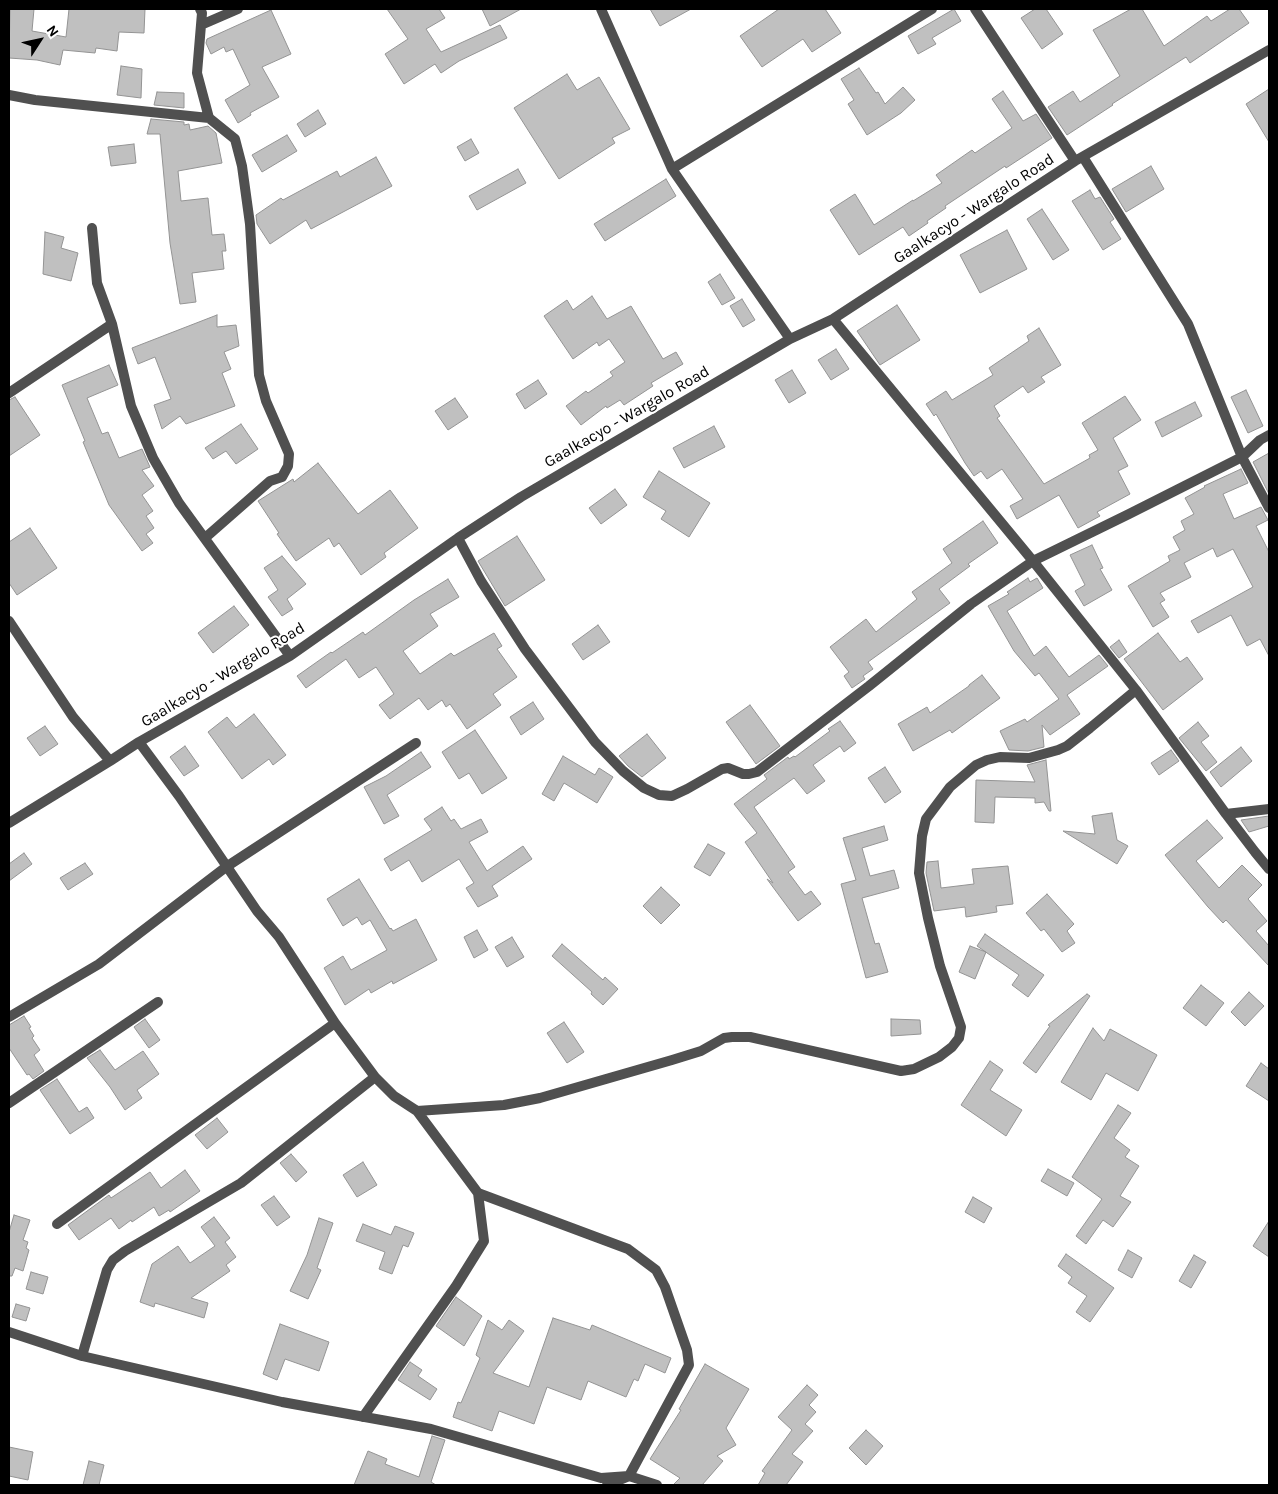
<!DOCTYPE html>
<style>
body{margin:0}
#map{position:relative;width:1278px;height:1494px;overflow:hidden;background:#fff;font-family:Karla,sans-serif}
canvas{display:block}
.frame{position:absolute;inset:0;border:10px solid #000;pointer-events:none}
.north{position:absolute;left:15px;top:15px;width:50px;height:50px;-webkit-text-stroke:4px #fff;paint-order:stroke;rotate:55deg;font-size:14px;font-weight:700;line-height:20px;text-align:center;color:#000}
.north::after{content:'';display:block;margin:auto;width:18px;height:22px;background:#000;clip-path:polygon(50% 0,100% 100%,50% 72%,0 100%)}
</style>
<div id="map">
<canvas width="1278" height="1494"></canvas>
<div class="frame"></div>
<div class="north">N</div>
</div>
<script>
const c = document.querySelector('canvas').getContext('2d');
c.lineJoin = 'round';
function fill(path, color) { c.fillStyle = color; c.fill(path, 'evenodd'); }
const poly = rows => new Path2D(rows.map(r => 'M' + r).join(''));
function strokePath(path, color, width, dash) { c.strokeStyle = color; c.lineWidth = width; c.lineCap = dash ? 'butt' : 'round'; c.setLineDash(dash || []); c.stroke(path); }
function write(font, color, halo, rows, align = 'center') {
  c.font = font + ' Karla,sans-serif'; c.lineWidth = 4; c.setLineDash([]); c.textBaseline = 'middle'; c.strokeStyle = halo; c.fillStyle = color; for (const [text, x, y, turn = 0] of rows) {
    c.save(); c.translate(x, y); c.rotate((+turn || 0) * Math.PI / 180); c.textAlign = isNaN(turn) ? turn : align; if (halo) c.strokeText(text, 0, 0); c.fillText(text, 0, 0); c.restore();
  }
}
const building = poly([
 [10,9,34,9,32,31,66,37,69,9,145,9,144,33,119,32,117,51,96,48,95,53,63,50,60,65,37,60,9,58,10,9],
 [387,9,439,9,445,18,426,29,441,52,500,25,507,38,459,61,441,73,435,64,404,84,385,54,408,39,387,9],
 [482,9,521,9,490,26,482,9],
 [650,9,691,9,660,26,650,9],
 [779,9,825,9,841,33,812,52,803,39,762,67,740,36,779,9],
 [954,9,961,21,932,38,936,44,918,54,908,36,954,9],
 [1035,9,1046,9,1063,34,1042,49,1021,18,1035,9],
 [1131,9,1142,9,1164,46,1207,16,1211,21,1230,9,1239,9,1249,23,1190,63,1186,57,1112,104,1113,105,1067,135,1048,107,1073,91,1080,102,1120,76,1093,30,1131,9],
 [271,10,291,54,262,67,279,97,250,113,251,115,238,123,225,100,250,85,233,49,226,52,224,47,211,54,206,43,207,39,271,10],
 [121,66,142,69,141,98,117,95,121,66],
 [859,68,876,93,878,92,885,104,903,87,915,100,901,113,867,135,848,104,854,100,841,79,859,68],
 [567,74,577,90,599,77,630,129,612,138,615,143,559,179,514,108,567,74],
 [1269,89,1269,142,1246,104,1269,89],
 [1003,91,1023,121,1036,114,1052,138,1006,168,1005,166,945,206,946,208,927,221,928,223,909,236,903,227,859,255,830,210,855,194,874,225,913,200,913,201,942,183,936,175,972,150,975,153,1012,128,992,99,1003,91],
 [157,92,184,93,184,108,154,105,157,92],
 [318,110,326,124,305,137,297,124,318,110],
 [151,119,184,122,184,125,189,124,190,130,208,126,216,133,222,163,178,171,181,201,208,198,212,235,224,234,226,251,222,251,224,269,192,273,196,302,180,304,170,243,160,134,147,134,151,119],
 [287,135,297,151,262,172,252,155,287,135],
 [471,139,479,153,465,161,457,147,471,139],
 [134,144,136,163,111,166,108,147,134,144],
 [376,157,392,186,311,229,306,220,270,244,257,224,256,215,281,198,283,200,337,171,340,177,376,157],
 [1151,166,1164,189,1126,212,1112,189,1151,166],
 [518,169,526,183,477,210,469,196,518,169],
 [666,179,676,196,605,241,594,224,666,179],
 [1090,190,1095,199,1100,197,1114,219,1110,222,1121,239,1103,250,1072,201,1090,190],
 [1042,209,1069,250,1053,260,1027,219,1042,209],
 [1007,230,1027,269,980,293,960,255,1007,230],
 [45,232,64,237,61,248,78,253,71,281,43,274,45,232],
 [720,274,735,298,722,305,708,282,720,274],
 [592,296,607,319,631,306,663,359,676,352,683,364,651,383,653,386,624,405,620,400,607,408,606,406,581,425,566,406,586,391,588,393,613,376,610,372,625,362,609,339,599,346,597,342,573,359,544,316,567,300,573,310,592,296],
 [742,299,755,320,743,327,730,306,742,299],
 [897,305,920,340,880,365,857,331,897,305],
 [217,315,217,327,236,325,239,346,224,352,231,369,222,373,235,406,186,424,180,416,162,429,154,405,171,399,155,357,138,364,132,348,217,315],
 [1039,328,1061,365,1041,377,1045,382,1028,393,1023,386,994,406,1000,416,997,418,1044,484,1090,458,1089,455,1098,450,1082,423,1125,396,1141,420,1113,438,1128,466,1118,471,1130,494,1097,512,1100,516,1078,528,1059,495,1017,519,1010,506,1023,499,1002,469,987,479,981,471,974,476,965,463,936,414,934,416,926,404,946,391,952,400,993,375,989,368,1029,341,1027,336,1039,328],
 [836,349,849,369,831,380,818,360,836,349],
 [109,365,118,385,87,398,102,434,108,432,119,458,142,449,150,467,142,470,154,486,142,495,153,511,146,516,154,528,146,534,153,543,142,551,109,505,83,442,85,441,62,385,109,365],
 [792,370,806,393,789,403,775,380,792,370],
 [538,380,547,394,525,409,516,394,538,380],
 [1246,390,1263,426,1248,433,1231,397,1246,390],
 [15,397,40,435,9,456,9,400,15,397],
 [455,398,468,417,448,430,435,411,455,398],
 [1195,402,1202,416,1162,437,1155,422,1195,402],
 [241,424,258,449,236,464,226,451,213,459,205,448,241,424],
 [714,426,725,447,684,468,673,448,714,426],
 [1269,453,1269,494,1253,462,1269,453],
 [318,463,358,514,390,490,418,528,384,553,386,557,361,575,339,543,334,547,329,538,296,561,277,534,279,533,258,501,293,479,294,482,318,463],
 [1241,469,1248,483,1223,494,1234,519,1261,507,1268,520,1256,526,1269,552,1269,656,1260,639,1247,646,1231,615,1198,633,1191,621,1253,587,1233,549,1217,557,1213,548,1184,563,1191,577,1160,593,1165,600,1160,603,1169,617,1153,627,1128,586,1170,561,1168,556,1180,550,1173,537,1185,530,1181,521,1194,514,1185,498,1205,487,1204,486,1241,469],
 [659,471,710,503,689,537,661,519,666,511,643,497,659,471],
 [615,489,627,505,601,524,589,508,615,489],
 [983,521,998,543,968,564,970,566,939,589,950,603,868,662,873,669,863,676,865,679,852,688,844,676,849,672,830,647,866,619,876,632,917,599,912,592,952,563,943,549,983,521],
 [30,528,57,568,17,595,9,583,9,542,30,528],
 [517,536,545,580,505,606,478,561,517,536],
 [1092,545,1103,568,1100,569,1112,590,1084,606,1075,591,1085,585,1070,555,1092,545],
 [282,556,306,584,287,599,293,609,282,616,268,597,278,590,264,568,282,556],
 [1028,578,1030,582,1037,578,1043,588,1007,611,1034,656,1046,646,1069,677,1099,655,1108,666,1067,695,1080,714,1050,735,1042,725,1044,747,1028,751,1009,750,1000,731,1025,719,1027,722,1059,699,1039,673,1035,676,1014,651,988,606,1009,594,1007,592,1028,578],
 [448,579,459,597,430,614,438,626,403,651,420,674,451,653,454,656,494,633,502,646,497,649,517,677,493,694,501,705,467,729,450,704,446,707,442,700,428,710,419,698,390,719,379,705,394,694,376,667,359,678,346,659,306,688,297,676,331,652,332,653,363,632,365,635,414,600,448,579],
 [234,606,249,625,213,653,198,633,234,606],
 [598,625,610,642,583,660,572,644,598,625],
 [1158,633,1180,662,1187,657,1203,679,1163,710,1124,659,1158,633],
 [1119,640,1127,652,1119,658,1110,647,1119,640],
 [982,675,1000,698,952,733,950,730,913,751,898,724,927,707,930,713,969,686,969,685,982,675],
 [533,702,544,719,521,735,510,717,533,702],
 [750,705,780,746,756,764,726,722,750,705],
 [254,714,286,755,273,765,269,759,242,779,208,732,227,717,236,728,254,714],
 [840,721,856,743,844,752,840,746,813,765,825,781,807,794,794,778,754,807,795,867,788,872,805,895,811,891,821,904,798,921,767,879,773,883,745,842,757,833,734,804,767,779,764,775,788,757,789,759,794,756,795,757,830,731,828,729,840,721],
 [1198,722,1209,736,1201,742,1217,762,1206,771,1179,738,1198,722],
 [45,726,58,744,40,756,27,738,45,726],
 [475,730,507,778,482,794,469,773,459,779,442,752,475,730],
 [647,734,666,758,642,777,628,766,619,756,647,734],
 [185,746,199,766,184,776,170,757,185,746],
 [1241,747,1252,761,1221,787,1210,772,1241,747],
 [1171,750,1179,761,1159,775,1151,763,1171,750],
 [421,752,431,767,387,795,399,816,384,824,364,787,386,776,421,752],
 [563,756,595,775,599,768,613,777,597,803,564,783,554,801,542,794,563,756],
 [1046,760,1051,811,1049,811,1044,802,1035,803,1035,798,995,797,994,823,975,822,976,780,1035,782,1027,765,1046,760],
 [885,767,901,792,885,803,868,778,885,767],
 [442,807,451,821,454,819,461,829,481,819,488,832,469,842,487,871,523,846,532,859,492,886,498,896,478,907,466,888,474,883,459,859,422,882,409,860,391,871,384,859,432,830,424,819,442,807],
 [1112,813,1117,840,1128,846,1117,864,1063,831,1095,834,1092,816,1112,813],
 [1269,816,1269,826,1249,832,1241,820,1269,816],
 [1207,820,1223,838,1196,861,1219,888,1242,865,1262,885,1248,899,1267,921,1256,931,1269,946,1269,966,1226,920,1223,923,1208,907,1165,855,1207,820],
 [884,826,888,840,862,848,870,876,894,870,899,888,862,898,875,944,879,943,888,972,866,978,841,884,856,880,843,838,884,826],
 [708,844,725,853,710,876,694,867,708,844],
 [24,853,32,864,9,881,9,864,24,853],
 [938,861,941,888,974,884,972,869,1008,866,1013,904,996,906,997,912,966,917,965,907,934,911,926,873,927,862,938,861],
 [85,863,93,874,68,890,60,878,85,863],
 [359,879,390,929,391,928,393,931,416,919,437,960,393,984,392,981,371,993,369,989,345,1005,324,968,343,956,351,970,387,950,370,920,362,925,357,917,343,926,327,899,359,879],
 [661,887,680,905,661,924,643,906,661,887],
 [1047,894,1074,924,1067,931,1075,943,1062,952,1044,929,1041,931,1026,913,1047,894],
 [477,930,488,950,474,958,464,937,477,930],
 [985,934,1044,975,1028,997,1012,985,1019,975,977,946,985,934],
 [512,937,524,957,507,967,495,947,512,937],
 [562,944,603,980,605,977,618,989,603,1005,591,994,592,992,552,956,562,944],
 [970,946,986,952,975,979,959,972,970,946],
 [1201,985,1224,1003,1206,1026,1183,1008,1201,985],
 [1249,992,1264,1006,1245,1026,1231,1012,1249,992],
 [1087,994,1090,996,1036,1073,1023,1063,1050,1026,1048,1025,1087,994],
 [24,1016,31,1027,29,1028,34,1036,32,1038,40,1050,34,1055,44,1071,33,1079,29,1074,27,1075,9,1048,9,1025,24,1016],
 [145,1019,160,1040,149,1048,134,1027,145,1019],
 [891,1019,920,1020,921,1034,891,1036,891,1019],
 [564,1022,584,1052,567,1063,547,1033,564,1022],
 [1093,1028,1104,1041,1110,1029,1157,1055,1138,1091,1106,1073,1091,1100,1061,1082,1093,1028],
 [100,1050,115,1070,143,1051,159,1074,137,1090,142,1098,125,1110,110,1087,87,1058,100,1050],
 [990,1061,1003,1070,990,1090,1022,1110,1006,1136,961,1105,990,1061],
 [1261,1063,1269,1069,1269,1101,1246,1086,1261,1063],
 [57,1079,79,1112,87,1107,94,1118,70,1134,40,1090,57,1079],
 [1118,1105,1131,1113,1114,1138,1130,1150,1125,1157,1139,1166,1120,1196,1131,1202,1113,1227,1103,1220,1086,1244,1076,1236,1102,1199,1072,1177,1118,1105],
 [217,1118,228,1132,207,1149,195,1135,217,1118],
 [291,1154,307,1172,296,1182,280,1163,291,1154],
 [363,1162,377,1185,357,1197,343,1175,363,1162],
 [1048,1169,1074,1183,1067,1196,1041,1181,1048,1169],
 [185,1170,200,1191,170,1212,169,1210,159,1216,154,1207,132,1222,131,1220,119,1229,111,1218,79,1240,68,1225,109,1195,111,1198,150,1172,161,1188,185,1170],
 [274,1196,290,1217,277,1226,261,1205,274,1196],
 [973,1197,992,1208,984,1223,965,1212,973,1197],
 [14,1215,30,1220,23,1240,28,1242,26,1248,29,1250,23,1271,15,1268,12,1276,9,1276,9,1232,14,1215],
 [214,1217,230,1238,225,1242,236,1257,226,1265,230,1271,191,1298,208,1303,204,1318,155,1303,154,1307,140,1302,152,1264,178,1246,190,1263,215,1246,201,1227,214,1217],
 [319,1218,333,1223,317,1268,321,1270,308,1299,290,1291,307,1255,319,1218],
 [1269,1221,1269,1257,1253,1246,1269,1221],
 [363,1224,391,1235,395,1226,414,1233,408,1247,403,1245,392,1274,379,1269,385,1252,356,1241,363,1224],
 [1128,1250,1142,1258,1132,1278,1118,1270,1128,1250],
 [1066,1254,1114,1288,1090,1322,1076,1312,1087,1296,1068,1283,1072,1277,1058,1266,1066,1254],
 [1194,1255,1206,1262,1191,1288,1179,1281,1194,1255],
 [31,1272,48,1277,43,1294,26,1289,31,1272],
 [456,1297,482,1316,464,1346,436,1326,456,1297],
 [16,1304,30,1308,26,1321,12,1317,16,1304],
 [553,1318,590,1330,592,1325,671,1358,665,1373,645,1364,638,1381,634,1379,626,1397,588,1381,581,1400,547,1387,534,1424,499,1411,492,1431,453,1417,458,1402,461,1403,480,1358,476,1355,488,1320,502,1330,509,1320,524,1331,493,1373,529,1387,553,1318],
 [280,1324,329,1342,319,1371,285,1359,277,1380,263,1374,280,1324],
 [410,1362,422,1370,418,1376,437,1389,430,1400,398,1380,410,1362],
 [705,1364,749,1389,726,1428,736,1445,717,1456,723,1461,702,1485,673,1485,680,1478,650,1459,681,1410,679,1409,705,1364],
 [807,1385,818,1395,809,1405,816,1412,805,1424,813,1431,792,1454,803,1462,786,1485,758,1485,765,1473,762,1471,792,1430,778,1417,807,1385],
 [866,1430,883,1446,866,1465,849,1448,866,1430],
 [432,1436,445,1440,431,1482,436,1485,354,1485,368,1451,387,1459,385,1464,419,1477,432,1436],
 [9,1447,33,1452,28,1480,9,1476,9,1447],
 [89,1461,104,1465,99,1485,83,1485,89,1461]
]);
const minor = poly([
 [200,9,202,13,197,73,209,118,235,139,242,166,250,224,259,375,266,401,289,454,288,466,282,477,270,481,205,538],
 [601,9,672,169,790,339],
 [975,9,1075,161],
 [201,25,238,9],
 [9,95,35,100,209,118],
 [1083,157,1188,324,1242,457,1269,508],
 [672,169,932,9],
 [92,228,97,283,112,324,131,406,153,458,179,503,290,656],
 [833,319,1033,561,1136,690,1226,814,1255,852,1269,869],
 [9,393,112,324],
 [458,538,481,581,525,649,595,742,623,771,644,788,659,795,672,796,687,789,722,769,728,768,743,774,749,774,757,772,869,686,971,604,1033,561,1129,514,1242,457,1260,440,1269,435],
 [9,621,73,717,110,761],
 [139,742,179,796,257,911,279,937,335,1023,375,1077,394,1096,417,1111,504,1105,540,1098,672,1060,701,1051,724,1038,732,1037,750,1037,901,1071,914,1069,939,1057,952,1047,959,1038,961,1027,940,966,928,918,919,873,922,836,926,819,950,787,976,765,987,760,1000,757,1029,758,1058,750,1067,746,1090,728,1136,690],
 [1226,814,1269,809],
 [9,823,110,761,139,742,290,656,458,538,521,497,790,339,833,319,1075,161,1269,50],
 [9,1017,99,964,226,867,416,743],
 [9,1103,158,1002],
 [478,1193,628,1249,656,1270,665,1287,687,1350,689,1365,629,1476,607,1485],
 [57,1224,335,1023],
 [9,1332,82,1356,282,1402,431,1429,601,1478,629,1476,657,1485],
 [82,1356,107,1270,113,1260,125,1251,241,1183,375,1077],
 [363,1417,456,1286,484,1241,478,1193,417,1111]
]);
const streetNames = [
 ["Gaalkacyo - Wargalo Road",974,209,-33],
 ["Gaalkacyo - Wargalo Road",627,417,-30],
 ["Gaalkacyo - Wargalo Road",223,675,-31]
];
fill(building, '#c0c0c0');
strokePath(building, '#949494', 1);
strokePath(minor, '#505050', 10);
write('16px', '#000', '#fff', streetNames);
</script>
